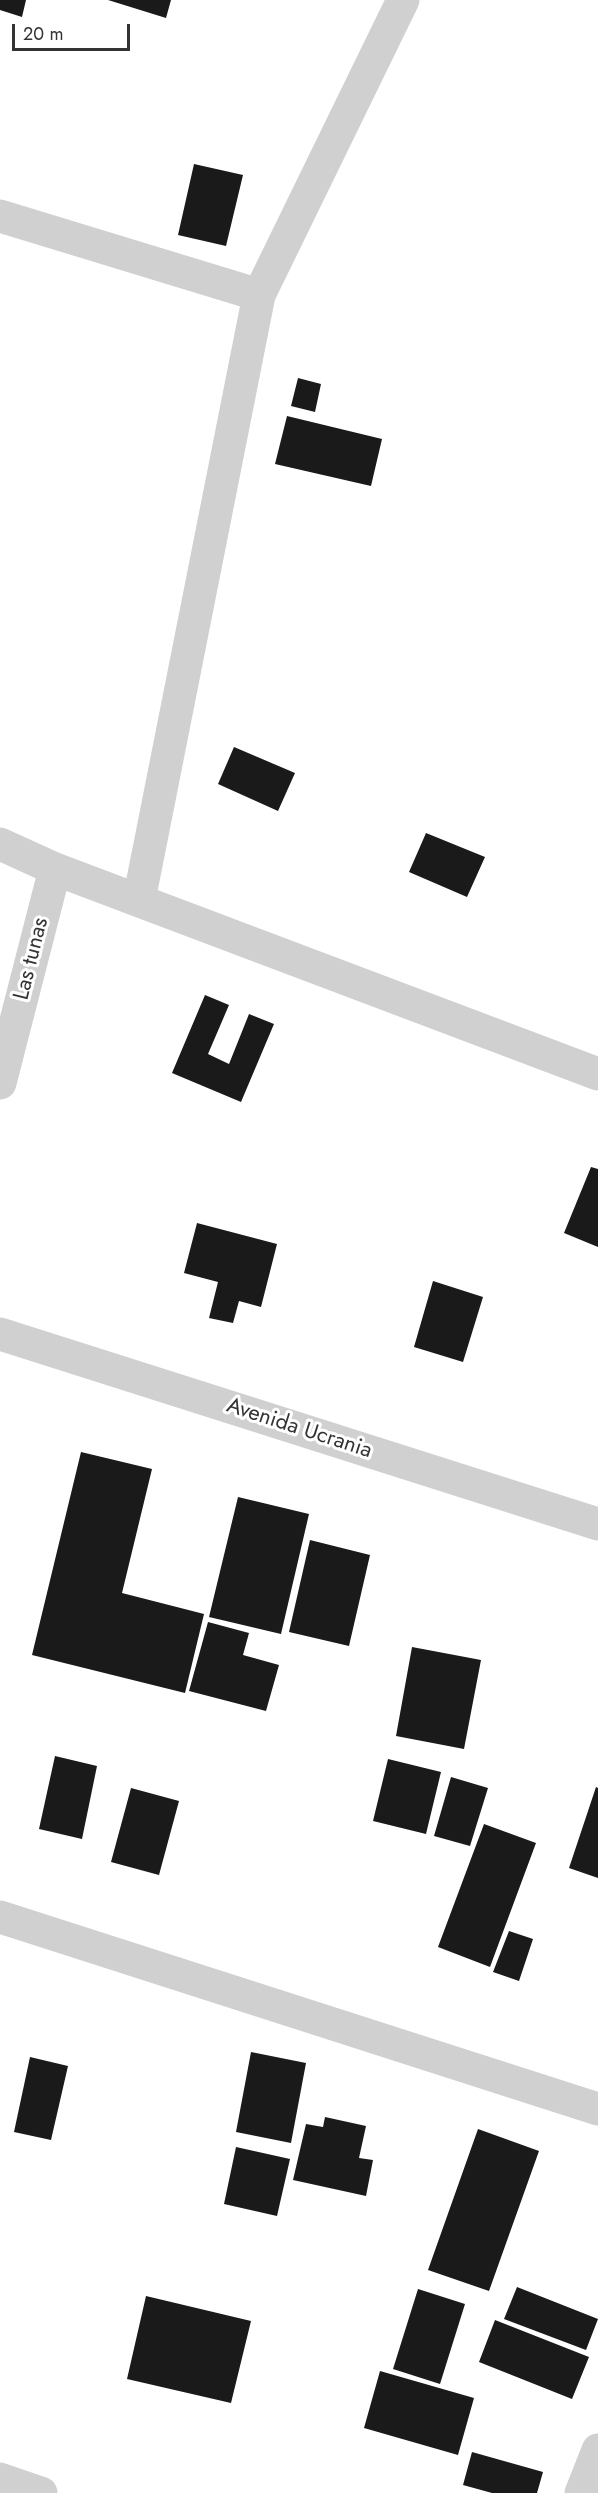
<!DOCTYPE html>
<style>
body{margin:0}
#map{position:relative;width:598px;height:2493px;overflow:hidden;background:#fff;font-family:Jost,sans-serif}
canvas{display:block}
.scale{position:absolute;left:12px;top:24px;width:118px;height:27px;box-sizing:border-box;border:3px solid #333;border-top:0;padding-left:8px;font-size:18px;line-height:21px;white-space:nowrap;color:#333;-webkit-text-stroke:4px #fff;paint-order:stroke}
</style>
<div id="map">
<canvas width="598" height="2493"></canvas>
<div class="scale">20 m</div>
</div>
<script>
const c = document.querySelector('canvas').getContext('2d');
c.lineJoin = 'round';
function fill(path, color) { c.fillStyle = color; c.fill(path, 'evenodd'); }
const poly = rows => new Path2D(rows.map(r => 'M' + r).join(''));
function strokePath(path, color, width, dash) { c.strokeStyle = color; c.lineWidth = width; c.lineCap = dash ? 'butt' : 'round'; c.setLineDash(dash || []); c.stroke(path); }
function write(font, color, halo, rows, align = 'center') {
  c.font = font + ' Jost,sans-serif'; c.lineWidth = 6; c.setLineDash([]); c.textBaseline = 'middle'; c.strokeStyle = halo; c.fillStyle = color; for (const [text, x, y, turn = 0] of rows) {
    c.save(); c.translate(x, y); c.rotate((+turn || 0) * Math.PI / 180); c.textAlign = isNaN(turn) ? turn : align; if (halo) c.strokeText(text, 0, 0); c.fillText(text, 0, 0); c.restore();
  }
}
const building = poly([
 [0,0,26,0,22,17,0,10],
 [108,0,171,0,166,18],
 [194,164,243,175,226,246,178,235],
 [298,378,321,384,315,412,291,406],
 [287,416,382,439,371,486,275,464],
 [234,747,295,773,278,811,218,784],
 [426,833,485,857,467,897,409,872],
 [205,995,229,1005,208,1054,229,1064,249,1014,274,1024,241,1102,172,1073],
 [591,1167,598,1169,598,1247,564,1233],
 [197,1223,277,1244,261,1307,239,1301,233,1323,209,1318,218,1282,184,1273],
 [433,1281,483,1297,463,1362,414,1347],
 [81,1452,152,1469,122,1593,204,1614,185,1693,32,1655],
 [238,1497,309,1514,281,1634,209,1617],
 [310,1540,370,1555,349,1646,289,1632],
 [208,1622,249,1633,243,1655,279,1665,266,1711,189,1691],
 [412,1647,481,1660,464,1749,396,1736],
 [55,1756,97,1766,82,1839,39,1829],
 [388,1759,441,1772,426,1834,373,1821],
 [451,1777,488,1788,470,1846,434,1836],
 [596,1787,598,1788,598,1878,569,1868],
 [131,1788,179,1801,159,1875,111,1862],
 [484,1824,536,1843,490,1967,438,1947],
 [509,1931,533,1939,519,1981,493,1972],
 [251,2052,306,2063,291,2143,236,2132],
 [30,2057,68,2066,51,2140,14,2132],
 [325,2117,366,2126,359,2158,373,2160,366,2196,293,2180,306,2124,323,2127],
 [478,2129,539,2151,489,2291,428,2270],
 [236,2147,290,2159,277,2216,224,2204],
 [517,2287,598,2319,586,2350,504,2319],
 [418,2289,465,2304,440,2384,393,2369],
 [146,2296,251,2321,231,2403,127,2379],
 [495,2320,589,2357,572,2399,479,2362],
 [380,2371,474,2398,458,2455,364,2428],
 [472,2452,543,2472,537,2493,492,2493,463,2485]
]);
const street = poly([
 [0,216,259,295],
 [0,844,55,869,598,1074],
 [139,900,259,295,403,0],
 [0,1083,55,869],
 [0,1334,598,1524],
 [0,1917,598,2109],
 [0,2479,41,2493],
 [581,2493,598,2450]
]);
const streetNames = [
 ["Las tunas",32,959,-76],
 ["Avenida Ucrania",299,1429,18]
];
fill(building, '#1a1a1a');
strokePath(street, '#d0d0d0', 33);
write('22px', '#333', '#fff', streetNames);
</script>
